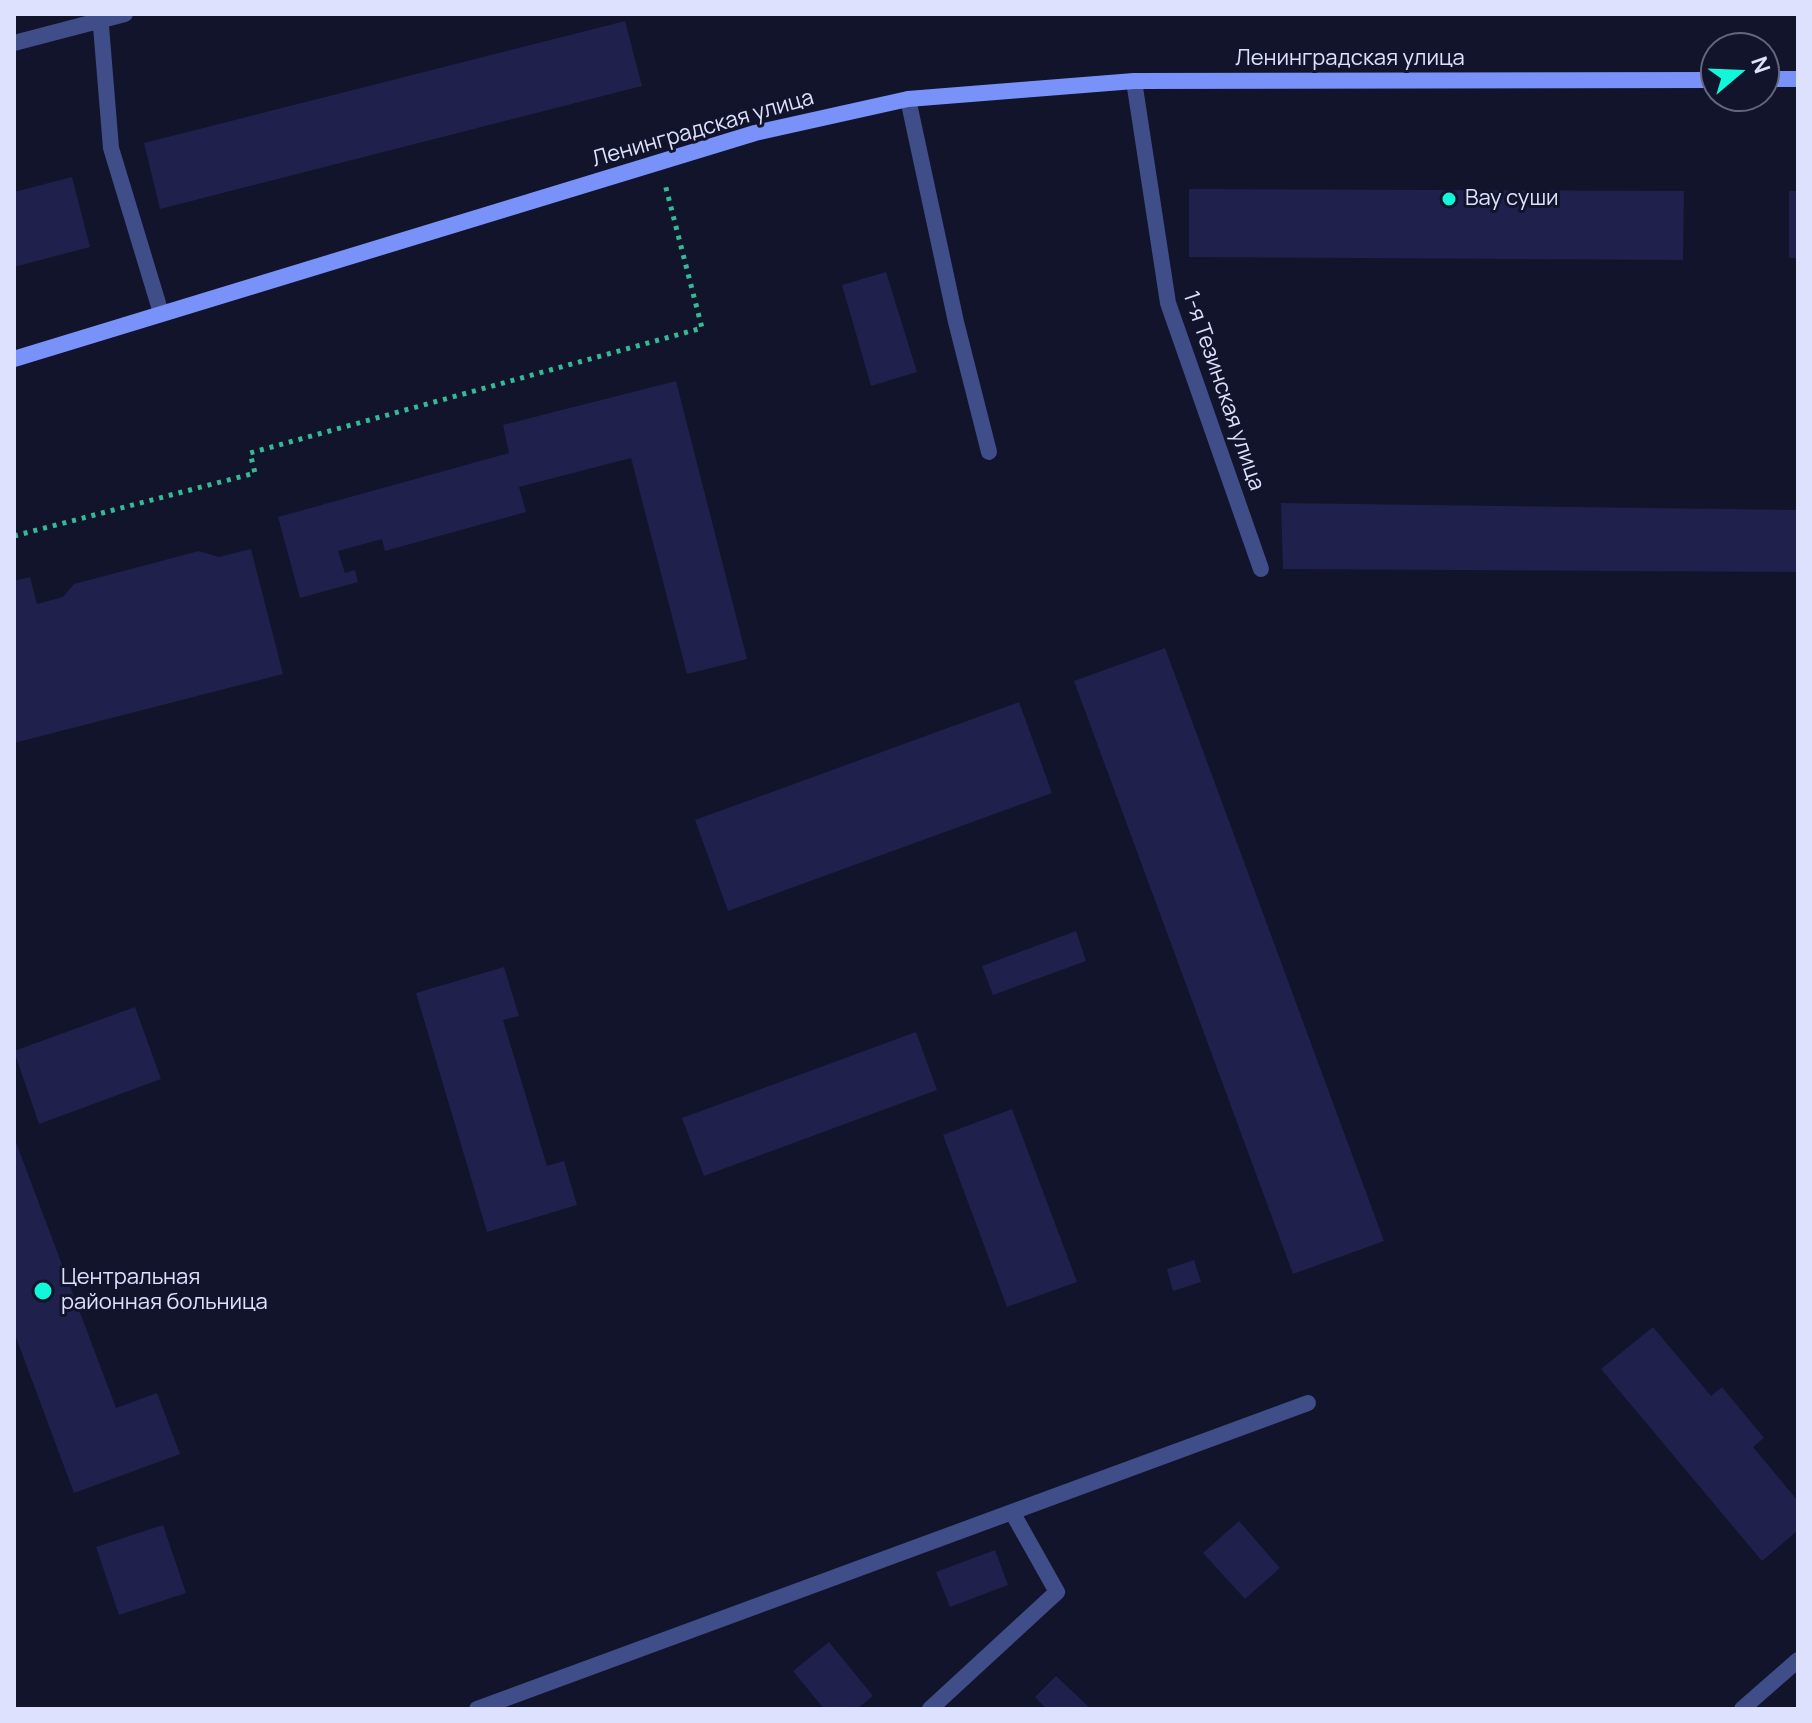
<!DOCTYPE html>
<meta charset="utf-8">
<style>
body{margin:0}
#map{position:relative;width:1812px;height:1723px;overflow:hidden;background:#12142b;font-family:Manrope,sans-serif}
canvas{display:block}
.frame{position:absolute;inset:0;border:16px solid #dde1fe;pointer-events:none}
.north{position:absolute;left:1700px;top:32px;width:80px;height:80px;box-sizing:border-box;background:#12142b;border:2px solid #63667f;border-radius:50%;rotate:71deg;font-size:22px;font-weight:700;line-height:32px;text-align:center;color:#dde1fe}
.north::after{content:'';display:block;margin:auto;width:28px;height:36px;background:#11f7d9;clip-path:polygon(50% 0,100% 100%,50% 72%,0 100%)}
</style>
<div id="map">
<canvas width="1812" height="1723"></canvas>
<div class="frame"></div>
<div class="north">N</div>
</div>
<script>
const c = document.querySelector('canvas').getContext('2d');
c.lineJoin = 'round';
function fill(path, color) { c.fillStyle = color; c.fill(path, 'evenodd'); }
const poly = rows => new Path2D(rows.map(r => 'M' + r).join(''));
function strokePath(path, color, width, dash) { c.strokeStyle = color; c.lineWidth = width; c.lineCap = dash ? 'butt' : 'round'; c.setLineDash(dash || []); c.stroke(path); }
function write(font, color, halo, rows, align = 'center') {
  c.font = font + ' Manrope,sans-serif'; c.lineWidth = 6; c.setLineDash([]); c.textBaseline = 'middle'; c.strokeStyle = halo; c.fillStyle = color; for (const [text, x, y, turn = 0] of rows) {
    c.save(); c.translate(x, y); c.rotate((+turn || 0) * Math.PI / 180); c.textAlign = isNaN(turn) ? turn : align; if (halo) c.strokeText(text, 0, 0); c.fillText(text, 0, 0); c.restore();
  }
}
const building = poly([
 [625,21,642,86,160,209,144,143],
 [72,177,90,247,14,267,14,192],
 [1189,189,1684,191,1683,260,1189,257],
 [1789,191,1798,191,1798,258,1789,258],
 [886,272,917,372,871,386,842,285],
 [676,381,747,659,687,674,631,458,519,487,526,512,385,551,382,539,338,551,345,573,355,570,358,582,300,598,278,517,509,453,503,425],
 [1281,503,1798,510,1798,572,1283,569],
 [251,549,283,674,14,743,14,581,30,577,37,604,63,597,74,584,199,551,219,557],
 [1165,648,1384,1241,1293,1274,1074,681],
 [1019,702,1052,793,728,911,695,820],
 [1076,931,1086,961,993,995,982,966],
 [504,967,519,1016,503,1020,547,1166,564,1161,577,1205,487,1232,416,993],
 [135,1007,161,1079,39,1124,14,1051],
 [916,1032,937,1090,704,1176,682,1118],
 [1012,1109,1077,1282,1007,1307,943,1135],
 [14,1137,116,1408,157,1393,180,1454,74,1493,14,1332],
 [1194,1260,1201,1282,1173,1291,1167,1269],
 [1653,1327,1711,1396,1722,1387,1764,1438,1753,1447,1798,1501,1798,1530,1762,1561,1601,1369],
 [1239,1521,1280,1568,1245,1599,1203,1553],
 [163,1525,186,1593,119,1615,96,1547],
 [995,1550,1008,1585,950,1607,936,1572],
 [829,1642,873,1696,857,1709,824,1709,793,1671],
 [1056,1676,1091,1709,1047,1709,1035,1697]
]);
const path = poly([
 [14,536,255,473,250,453,702,328,665,184]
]);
const service = poly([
 [908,99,956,322,989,452],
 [477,1709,1308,1403],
 [930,1709,1057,1592,1012,1512]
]);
const minor = poly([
 [100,14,111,148,161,313],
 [14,43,125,14],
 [1134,81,1168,303,1261,569],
 [1742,1709,1798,1660]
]);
const secondary = poly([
 [1764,79,1798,79],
 [14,359,755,133,908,99,1134,81,1716,80]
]);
const markers = [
 [1449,199,8,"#11f7d9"],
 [43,1291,10,"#11f7d9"]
];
const streetNames = [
 ["Ленинградская улица",1350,59],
 ["Ленинградская улица",703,129,-16],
 ["1-я Тезинская улица",1223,391,71]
];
const poiNames = [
 ["Вау суши",1465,199],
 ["Центральная",61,1278],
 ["районная больница",61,1303]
];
fill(building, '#1f204b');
strokePath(path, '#35ba94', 5, [4, 6]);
strokePath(service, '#3f4d88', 16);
strokePath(minor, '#3f4d88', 16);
strokePath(secondary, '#7892fa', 16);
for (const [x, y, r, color] of markers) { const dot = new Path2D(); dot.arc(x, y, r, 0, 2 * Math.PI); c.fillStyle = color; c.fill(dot); strokePath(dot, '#12142b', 3); }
write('22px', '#dde1fe', '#12142b', streetNames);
write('22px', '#dde1fe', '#12142b', poiNames, 'left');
</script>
